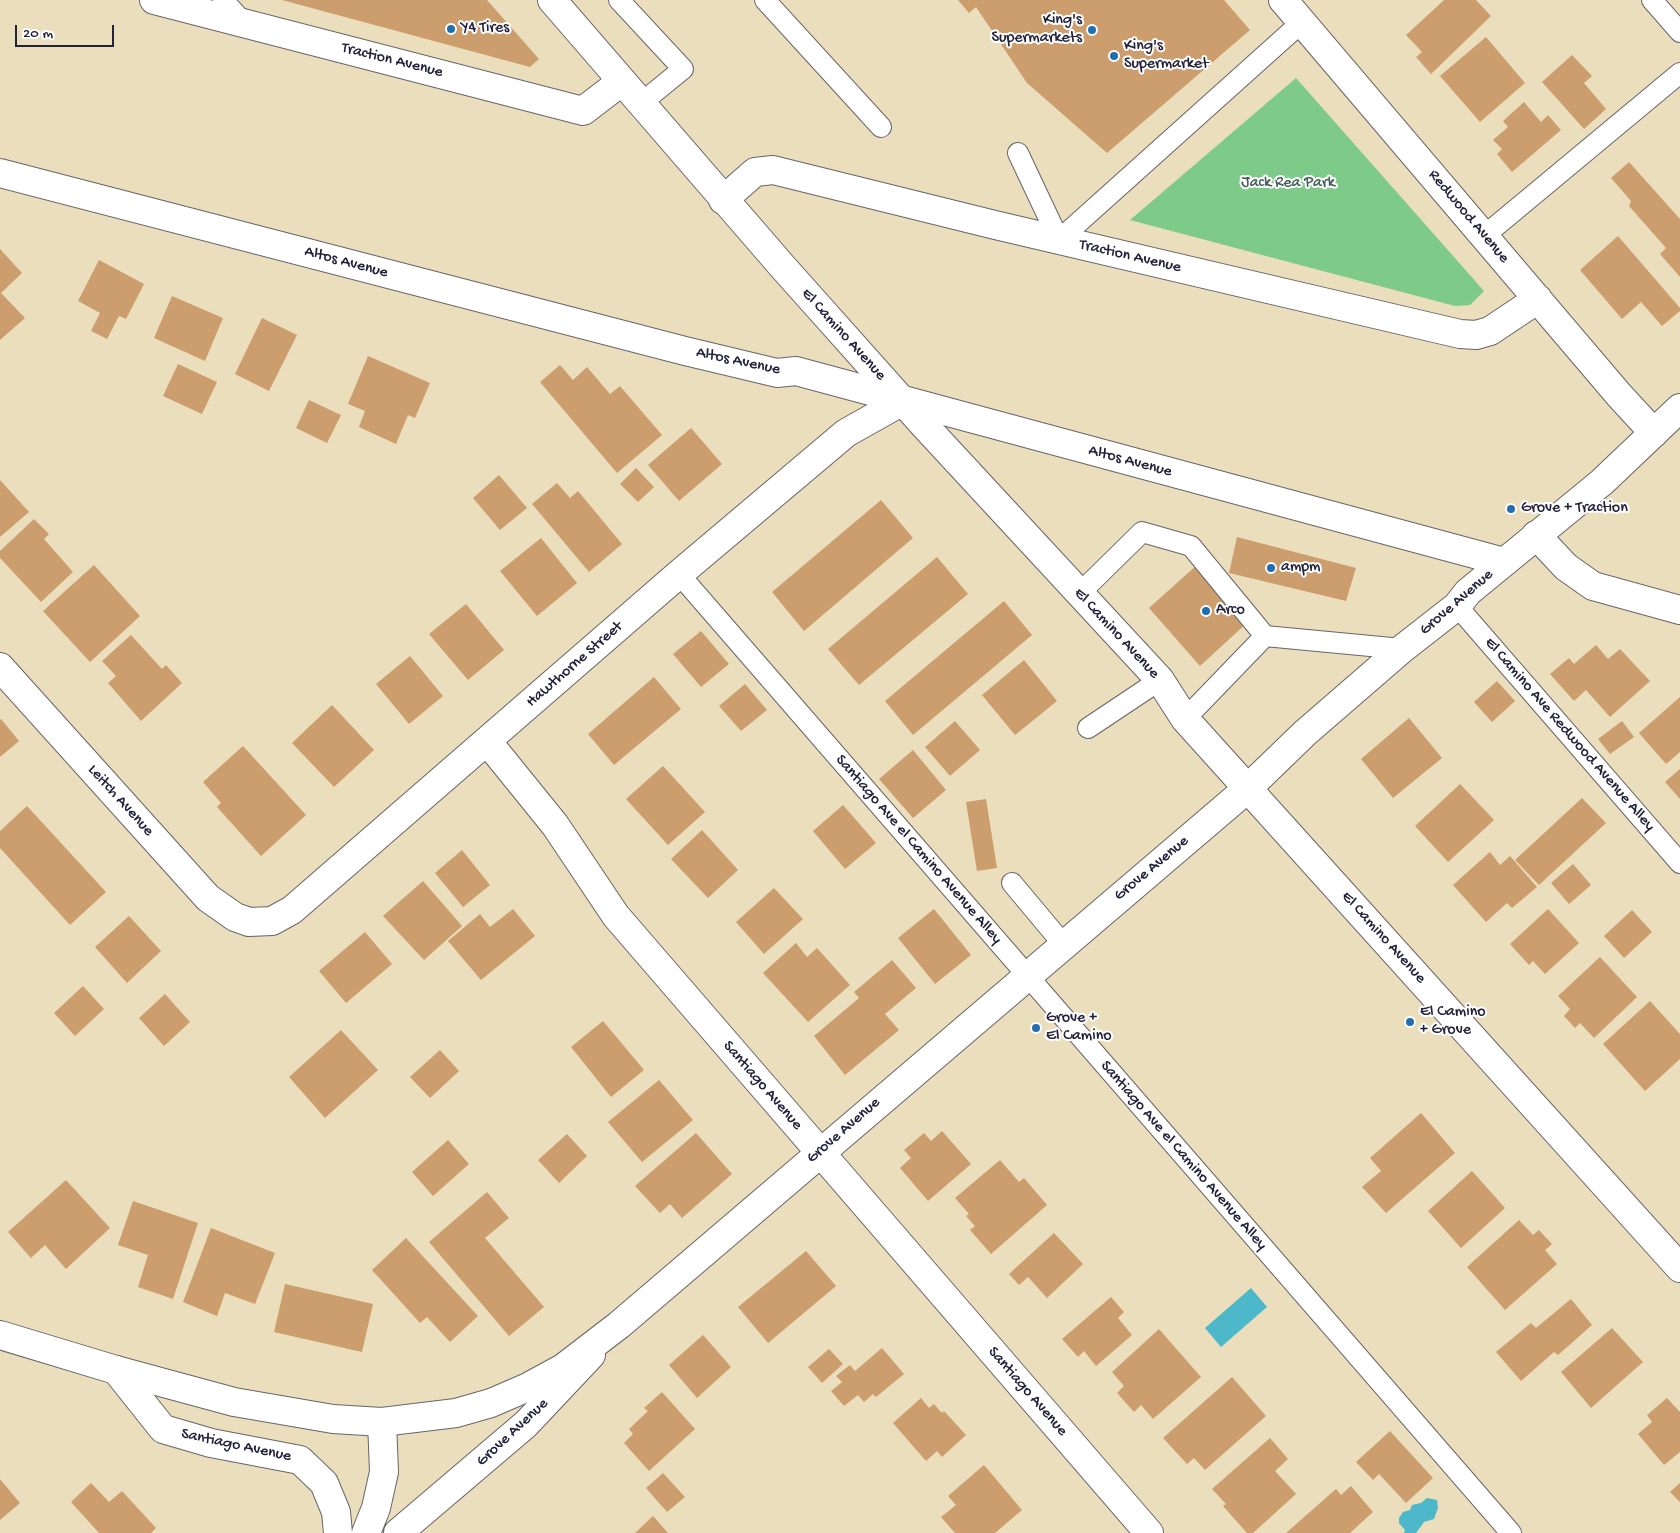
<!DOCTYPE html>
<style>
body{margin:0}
#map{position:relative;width:1680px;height:1533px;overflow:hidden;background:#ebdebc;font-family:"Gochi Hand",sans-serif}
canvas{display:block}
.scale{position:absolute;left:15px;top:25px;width:99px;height:22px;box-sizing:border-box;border:2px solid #22223b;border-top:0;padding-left:6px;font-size:15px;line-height:18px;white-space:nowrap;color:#22223b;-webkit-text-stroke:4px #fff;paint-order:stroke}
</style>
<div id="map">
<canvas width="1680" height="1533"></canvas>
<div class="scale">20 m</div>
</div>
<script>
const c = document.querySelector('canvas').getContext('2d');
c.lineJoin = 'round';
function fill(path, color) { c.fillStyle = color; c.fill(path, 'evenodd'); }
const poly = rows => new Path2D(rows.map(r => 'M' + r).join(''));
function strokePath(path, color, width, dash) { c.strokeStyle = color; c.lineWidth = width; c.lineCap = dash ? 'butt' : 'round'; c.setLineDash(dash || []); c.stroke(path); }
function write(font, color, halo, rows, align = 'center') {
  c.font = font + ' "Gochi Hand",sans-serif'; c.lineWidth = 4; c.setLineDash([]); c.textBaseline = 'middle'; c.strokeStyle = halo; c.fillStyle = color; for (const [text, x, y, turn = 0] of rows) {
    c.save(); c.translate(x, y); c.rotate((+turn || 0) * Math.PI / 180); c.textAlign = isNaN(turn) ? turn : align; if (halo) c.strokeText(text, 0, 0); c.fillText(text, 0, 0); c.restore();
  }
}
const green = poly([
 [1296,78,1484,291,1470,305,1455,306,1130,220]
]);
const water = poly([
 [1251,1288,1267,1307,1221,1347,1205,1328],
 [1427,1498,1437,1500,1438,1508,1434,1519,1424,1522,1416,1533,1404,1533,1405,1530,1399,1523,1399,1518,1403,1512,1410,1510,1412,1505,1421,1503]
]);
const building = poly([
 [282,0,487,0,539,59,530,67],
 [958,0,1224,0,1250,30,1107,153,1027,83,976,7,969,13],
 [1444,0,1476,0,1491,16,1431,74,1416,57,1422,52,1406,35],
 [1486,37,1525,83,1480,122,1440,76],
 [1572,55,1592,76,1584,83,1606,109,1584,129,1542,82],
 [1524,102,1541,122,1548,115,1561,130,1512,172,1497,154,1502,149,1493,140,1508,127,1503,121],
 [1629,162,1680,219,1680,277,1660,254,1666,248,1629,206,1631,201,1611,178],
 [1618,236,1680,308,1680,311,1662,326,1641,302,1622,319,1580,270],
 [0,249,22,273,1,293,25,318,0,340],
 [99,260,144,284,126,319,119,316,107,339,91,331,100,313,78,301],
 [172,296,223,318,205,361,154,338],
 [262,318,297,335,269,391,235,374],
 [368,356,430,383,415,418,408,415,396,444,359,427,365,411,348,404],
 [178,364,217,382,202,414,163,396],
 [560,365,573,380,587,367,610,394,620,386,662,435,617,473,540,382],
 [309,400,341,415,327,443,296,428],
 [691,428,722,464,679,501,648,465],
 [636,468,654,487,638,502,620,484],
 [499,475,527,508,500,530,473,498],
 [0,480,29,512,0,537],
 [557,483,570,498,578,491,622,544,589,572,532,504],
 [881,500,913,538,804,631,772,592],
 [34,519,49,534,44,539,73,572,41,602,0,558,0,551],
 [1237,537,1356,568,1346,601,1229,573],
 [541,538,577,583,537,616,500,571],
 [937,557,968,594,859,685,828,649],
 [1198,564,1249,621,1200,666,1149,608],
 [94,565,140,616,90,662,43,611],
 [1004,601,1032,635,913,735,885,701],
 [466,604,504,650,468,680,429,634],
 [701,631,729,664,701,687,673,654],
 [131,635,162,669,166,665,182,683,141,721,108,683,116,676,102,661],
 [1596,645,1608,659,1620,649,1650,681,1610,717,1586,690,1574,701,1550,674,1569,658,1574,664],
 [410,656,443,696,409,724,376,684],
 [1024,660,1057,701,1015,735,982,695],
 [654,677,681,709,614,765,588,734],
 [1497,681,1515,701,1492,722,1474,702],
 [745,684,767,710,741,731,719,706],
 [1680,697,1680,752,1666,764,1639,733],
 [332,705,374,750,334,787,292,743],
 [1409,718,1442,758,1393,798,1361,759],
 [1,719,19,741,0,757,0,720],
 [955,721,980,750,950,776,925,747],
 [1622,721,1634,737,1610,754,1598,739],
 [243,746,306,815,261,856,217,807,221,803,203,782],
 [913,750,946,790,913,818,879,779],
 [663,766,705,812,668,845,626,799],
 [1680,769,1680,799,1665,782],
 [1460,784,1494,820,1448,862,1415,826],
 [1582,798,1606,823,1539,885,1515,860],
 [986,799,997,868,977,871,966,802],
 [843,805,876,843,845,869,813,831],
 [27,806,106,892,70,925,0,848,0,831],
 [702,830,738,870,708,898,671,859],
 [462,850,490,885,463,907,435,873],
 [1490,852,1500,865,1510,856,1537,887,1512,908,1507,903,1486,922,1453,885],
 [1573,864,1591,885,1569,904,1551,883],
 [423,881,462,926,424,960,383,916],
 [774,888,803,919,764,954,736,922],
 [513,909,535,936,481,980,448,941,480,914,490,927],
 [934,909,971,955,935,984,898,938],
 [1548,909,1579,943,1545,974,1533,961,1529,965,1510,944],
 [1632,910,1652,932,1624,958,1604,936],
 [129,916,161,951,127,983,95,947],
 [365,932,392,964,346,1003,319,971],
 [796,943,807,957,817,948,850,985,808,1022,763,973],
 [1600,957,1637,997,1594,1038,1580,1023,1575,1028,1564,1016,1570,1009,1558,996],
 [892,960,916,988,885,1014,899,1030,845,1075,814,1036,859,998,854,992],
 [83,986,104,1009,75,1036,54,1013],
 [165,994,190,1022,164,1046,139,1018],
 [1650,1001,1680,1034,1680,1059,1645,1091,1603,1044],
 [603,1021,644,1070,611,1097,571,1047],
 [341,1030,378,1070,325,1118,289,1077],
 [440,1050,459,1071,430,1098,410,1077],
 [659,1080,693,1120,642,1162,608,1122],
 [1421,1113,1455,1153,1386,1213,1362,1187,1381,1171,1370,1158],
 [942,1131,971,1164,928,1201,900,1168,911,1158,904,1150,924,1133,931,1141],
 [696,1133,732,1174,682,1218,670,1204,660,1213,635,1186],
 [567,1134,587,1156,559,1183,538,1160],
 [448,1140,469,1164,433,1196,412,1172],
 [1000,1160,1019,1182,1024,1178,1047,1205,991,1254,970,1230,975,1226,966,1216,969,1214,955,1198],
 [1472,1171,1505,1208,1461,1248,1428,1211],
 [66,1180,110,1228,66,1269,45,1245,31,1258,8,1232],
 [487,1192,509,1218,485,1238,544,1307,509,1336,429,1242],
 [133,1201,198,1223,173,1299,138,1287,148,1255,118,1245],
 [1519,1220,1533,1235,1539,1230,1552,1244,1545,1250,1557,1264,1505,1310,1467,1267],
 [211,1228,275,1253,255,1304,225,1293,217,1316,183,1302],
 [1054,1233,1083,1264,1047,1298,1028,1277,1019,1285,1009,1274],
 [406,1238,478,1316,450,1342,427,1317,420,1323,372,1270],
 [806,1251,836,1286,768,1343,738,1307],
 [285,1284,373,1304,362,1352,274,1332],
 [1111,1297,1124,1312,1118,1318,1132,1335,1096,1366,1084,1351,1078,1357,1062,1339],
 [1571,1299,1592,1325,1558,1355,1554,1352,1521,1381,1496,1352,1531,1323,1536,1328],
 [1612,1328,1643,1362,1591,1408,1561,1372],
 [1159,1329,1201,1377,1153,1419,1141,1405,1134,1412,1117,1393,1124,1386,1112,1372],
 [703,1335,731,1367,697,1398,669,1365],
 [882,1348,904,1374,876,1397,873,1394,864,1402,858,1395,844,1406,831,1391,842,1382,836,1376,850,1365,855,1371],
 [829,1349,843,1364,822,1383,808,1367],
 [1232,1377,1266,1416,1205,1470,1194,1458,1187,1464,1163,1438],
 [662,1392,695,1429,649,1471,624,1443,633,1434,629,1429,648,1411,644,1408],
 [921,1398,929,1408,934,1404,942,1413,944,1411,966,1435,942,1457,937,1451,926,1461,893,1423],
 [1667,1398,1680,1412,1680,1452,1664,1465,1638,1434,1652,1422,1647,1415],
 [1390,1431,1433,1478,1406,1503,1379,1474,1373,1480,1356,1462],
 [1270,1438,1288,1459,1275,1471,1296,1494,1253,1533,1247,1533,1223,1506,1226,1504,1212,1489],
 [984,1465,1022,1510,995,1533,955,1533,941,1517,956,1505,948,1496],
 [663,1473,685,1497,667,1512,646,1488],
 [0,1479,20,1503,0,1520],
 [91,1483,109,1502,122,1491,156,1528,151,1533,99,1533,71,1502],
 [1680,1483,1680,1502,1670,1492],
 [1351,1486,1373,1512,1350,1533,1286,1533,1336,1489,1341,1495],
 [653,1516,668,1533,635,1533]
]);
const lane = poly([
 [223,0,244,23],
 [619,0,683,69,640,104],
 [765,0,881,127],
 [1652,0,1680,32],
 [1018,153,1059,240,1302,22],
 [1484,236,1680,73],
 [679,574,1511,1533],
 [1079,594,1142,532,1191,546,1265,636],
 [1457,606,1680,863],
 [1185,719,1265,636,1402,649],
 [1088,728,1160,680],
 [1012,883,1063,944]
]);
const street = poly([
 [154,0,583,111,621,82],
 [1283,0,1619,395,1654,433],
 [0,173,685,351,777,373,796,371,1504,562],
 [723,200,755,172,773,170,995,225,1460,334,1476,335,1490,331,1538,299],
 [1536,535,1566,567,1593,586,1680,610],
 [0,667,208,898,235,917,249,922,272,921,292,910,679,574,846,433,903,401],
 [487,741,555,825,616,916,1149,1533],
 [116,1370,163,1429,211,1443,300,1460,324,1483,336,1512,338,1533],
 [366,1533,376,1508,384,1472,382,1422],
 [398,1533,526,1424,591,1355]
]);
const secondary = poly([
 [552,0,782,266,923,424,1160,680,1185,719,1203,739,1680,1268],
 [0,1335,116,1370,234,1402,333,1419,382,1422,456,1413,491,1403,528,1387,563,1368,619,1325,1247,789,1305,733,1402,649,1457,606,1468,592,1602,482,1680,408]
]);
const markers = [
 [451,29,5,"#1f6fb2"],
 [1092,30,5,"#1f6fb2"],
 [1114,56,5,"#1f6fb2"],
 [1511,509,5,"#1f6fb2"],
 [1271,568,5,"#1f6fb2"],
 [1206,611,5,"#1f6fb2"],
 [1410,1022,5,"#1f6fb2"],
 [1036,1028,5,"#1f6fb2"]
];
const poiNames = [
 ["King's",1082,21,"right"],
 ["Supermarkets",1082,39,"right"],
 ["Y4 Tires",461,29],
 ["King's",1124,47],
 ["Supermarket",1124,65],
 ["Grove + Traction",1521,509],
 ["ampm",1281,568],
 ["Arco",1216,611],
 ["El Camino",1420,1013],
 ["+ Grove",1420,1031],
 ["Grove +",1046,1019],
 ["El Camino",1046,1037]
];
const streetNames = [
 ["Traction Avenue",392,61,14],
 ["Redwood Avenue",1468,217,50],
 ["Traction Avenue",1130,257,13],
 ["Altos Avenue",346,263,15],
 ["El Camino Avenue",843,335,48],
 ["Altos Avenue",738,362,12],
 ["Altos Avenue",1130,462,15],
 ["Grove Avenue",1457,603,-41],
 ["El Camino Avenue",1116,634,47],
 ["Hawthorne Street",575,665,-41],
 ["El Camino Ave Redwood Avenue Alley",1569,735,49],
 ["Leitch Avenue",120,801,48],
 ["Santiago Ave el Camino Avenue Alley",918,850,49],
 ["Grove Avenue",1152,869,-40],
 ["El Camino Avenue",1383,938,48],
 ["Santiago Avenue",762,1086,49],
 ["Grove Avenue",844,1131,-41],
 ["Santiago Ave el Camino Avenue Alley",1183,1156,49],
 ["Santiago Avenue",1027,1392,49],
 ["Grove Avenue",513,1433,-43],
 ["Santiago Avenue",236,1446,12]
];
const parkNames = [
 ["Jack Rea Park",1288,184]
];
fill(green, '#7eca88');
fill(water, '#4db8ca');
fill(building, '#cc9d6d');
strokePath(lane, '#686468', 22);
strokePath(street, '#686468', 30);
strokePath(secondary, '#686468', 30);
strokePath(lane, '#fff', 20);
strokePath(street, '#fff', 28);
strokePath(secondary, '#fff', 28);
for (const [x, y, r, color] of markers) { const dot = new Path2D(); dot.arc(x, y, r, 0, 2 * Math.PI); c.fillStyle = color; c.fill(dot); strokePath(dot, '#fff', 2); }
write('16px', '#22223b', '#fff', poiNames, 'left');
write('16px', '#22223b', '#fff', streetNames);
write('16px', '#425d56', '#fff', parkNames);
</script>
